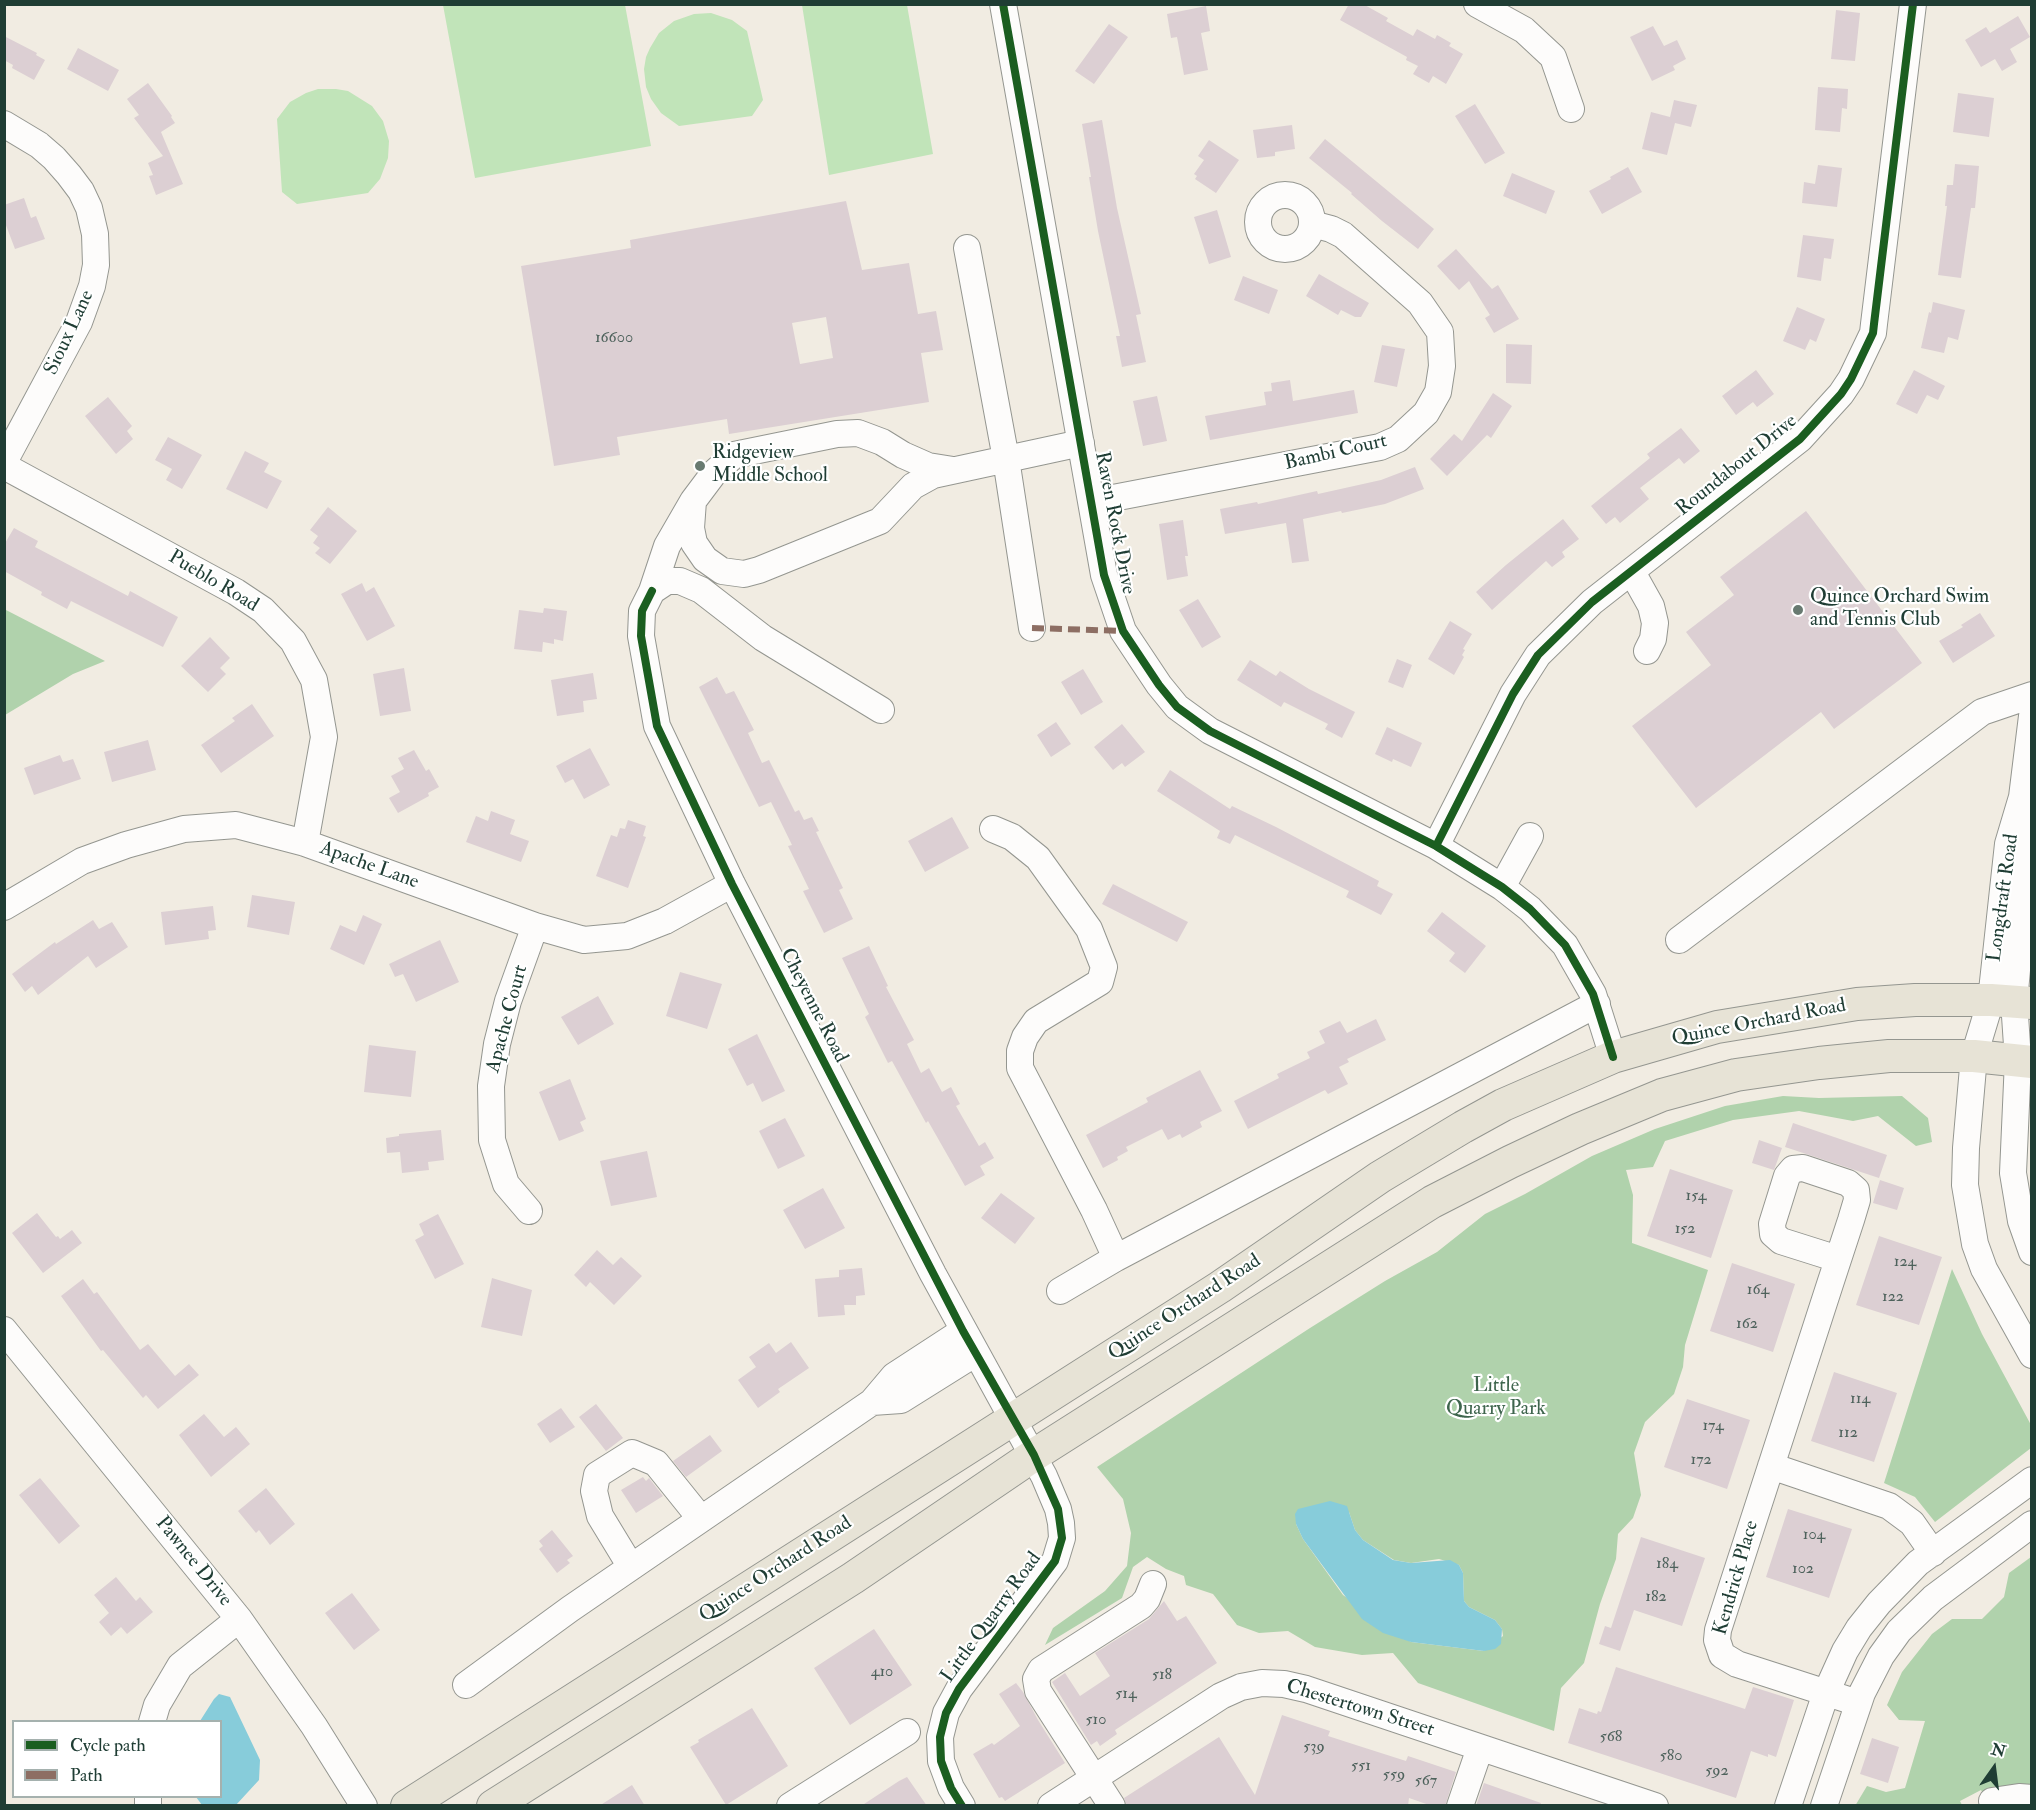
<!DOCTYPE html>
<style>
body{margin:0}
#map{position:relative;width:2036px;height:1810px;overflow:hidden;background:#f1ece2;font-family:"IM FELL Double Pica",serif}
canvas{display:block}
.frame{position:absolute;inset:0;border:6px solid #1f3d34;pointer-events:none}
.legend{position:absolute;left:12px;top:1720px;width:210px;height:78px;box-sizing:border-box;background:#fff;border:2px solid #a5b1ae;margin:0;padding:8px 10px;list-style:none;font-size:18px;color:#1f3d34}
.legend li{display:flex;align-items:center;gap:12px;height:30px}
.legend b{width:30px;border:2px solid #a5b1ae}
.north{position:absolute;left:1964px;top:1738px;width:60px;height:60px;-webkit-text-stroke:4px #fff;paint-order:stroke;rotate:14deg;font-size:16px;font-weight:700;line-height:24px;text-align:center;color:#1f3d34}
.north::after{content:'';display:block;margin:auto;width:21px;height:27px;background:#1f3d34;clip-path:polygon(50% 0,100% 100%,50% 72%,0 100%)}
</style>
<div id="map">
<canvas width="2036" height="1810"></canvas>
<div class="frame"></div>
<ul class="legend">
<li><b style="height:8px;background:#1b5e20"></b>Cycle path</li>
<li><b style="height:8px;background:#8d6e63"></b>Path</li>
</ul>
<div class="north">N</div>
</div>
<script>
const c = document.querySelector('canvas').getContext('2d');
c.lineJoin = 'round';
function fill(path, color) { c.fillStyle = color; c.fill(path, 'evenodd'); }
const poly = rows => new Path2D(rows.map(r => 'M' + r).join(''));
function strokePath(path, color, width, dash) { c.strokeStyle = color; c.lineWidth = width; c.lineCap = dash ? 'butt' : 'round'; c.setLineDash(dash || []); c.stroke(path); }
function write(font, color, halo, rows, align = 'center') {
  c.font = font + ' "IM FELL Double Pica",serif'; c.lineWidth = 4.5; c.setLineDash([]); c.textBaseline = 'middle'; c.strokeStyle = halo; c.fillStyle = color; for (const [text, x, y, turn = 0] of rows) {
    c.save(); c.translate(x, y); c.rotate((+turn || 0) * Math.PI / 180); c.textAlign = isNaN(turn) ? turn : align; if (halo) c.strokeText(text, 0, 0); c.fillText(text, 0, 0); c.restore();
  }
}
const green = poly([
 [443,5,625,5,651,146,475,178],
 [802,5,907,5,933,154,829,175],
 [711,13,732,20,747,31,763,100,752,116,679,126,661,113,651,99,646,87,644,69,646,57,650,48,659,33,674,21,694,14],
 [318,89,336,89,348,91,372,106,383,121,389,141,388,158,380,179,368,193,297,204,282,192,277,119,290,102,306,93]
]);
const forest = poly([
 [5,609,6,610,105,661,73,674,5,715],
 [1783,1096,1819,1098,1902,1096,1928,1118,1932,1142,1916,1146,1878,1116,1853,1121,1799,1111,1733,1120,1665,1141,1653,1167,1626,1170,1633,1195,1632,1243,1708,1270,1685,1345,1683,1367,1674,1394,1645,1422,1634,1453,1641,1495,1633,1518,1618,1534,1616,1559,1600,1604,1584,1663,1561,1688,1554,1731,1418,1683,1393,1653,1362,1655,1315,1647,1288,1631,1259,1633,1237,1625,1213,1594,1186,1585,1184,1576,1166,1569,1147,1557,1133,1567,1122,1598,1045,1645,1053,1628,1105,1591,1127,1566,1131,1533,1123,1499,1097,1467,1310,1328,1385,1281,1437,1252,1485,1214,1525,1194,1592,1156,1655,1129,1725,1106],
 [1349,1512,1355,1530,1363,1540,1394,1560,1411,1563,1439,1559,1459,1565,1463,1573,1464,1601,1469,1607,1495,1620,1502,1629,1503,1636,1484,1651,1411,1642,1343,1595,1303,1539,1296,1524],
 [1952,1269,1982,1334,2031,1425,2031,1448,1935,1522,1915,1497,1884,1483],
 [2031,1557,2031,1786,2018,1784,2001,1795,1984,1796,1981,1790,1960,1801,1962,1805,1855,1806,1867,1786,1886,1792,1905,1788,1925,1721,1899,1720,1887,1705,1902,1672,1932,1634,1952,1619,1982,1619,2004,1597,2009,1573]
]);
const water = poly([
 [1330,1501,1347,1506,1355,1530,1363,1540,1393,1560,1411,1563,1450,1560,1459,1565,1463,1573,1464,1601,1469,1607,1495,1620,1502,1629,1501,1644,1495,1649,1484,1651,1411,1642,1383,1633,1362,1619,1303,1539,1296,1524,1295,1514,1298,1509],
 [219,1694,230,1697,260,1760,259,1780,236,1805,202,1805,196,1797,220,1796,220,1722,200,1721,214,1699]
]);
const building = poly([
 [1349,4,1363,4,1388,18,1386,21,1413,36,1417,29,1435,39,1437,35,1451,43,1449,46,1463,54,1446,84,1433,76,1429,83,1413,74,1418,66,1406,60,1407,57,1340,20],
 [1206,6,1210,31,1201,33,1208,70,1184,75,1177,37,1171,38,1167,14],
 [1836,10,1860,13,1855,61,1831,59],
 [2018,16,2030,37,2010,49,2017,62,2002,71,1995,59,1981,67,1965,40,1986,27,1990,33],
 [1109,24,1128,37,1094,84,1075,71],
 [1653,26,1664,46,1677,40,1686,59,1673,66,1675,70,1652,81,1630,37],
 [4,36,37,53,36,55,45,60,34,80,12,68,13,65,4,60],
 [78,48,119,70,108,91,67,69],
 [148,83,172,116,171,117,175,123,161,132,183,184,156,195,149,176,153,175,148,163,163,156,134,118,139,115,127,99],
 [1818,87,1848,89,1847,109,1842,108,1840,132,1815,130],
 [1958,93,1994,98,1989,137,1953,132],
 [1674,100,1697,105,1691,127,1675,123,1667,155,1642,149,1651,112,1670,117],
 [1475,104,1505,153,1485,164,1455,116],
 [1102,120,1117,208,1141,314,1136,315,1146,362,1122,367,1116,336,1120,336,1098,231,1089,177,1091,177,1082,124],
 [1292,125,1295,149,1275,152,1275,156,1257,158,1253,130],
 [1325,139,1434,229,1418,249,1382,221,1351,194,1352,193,1309,158],
 [1209,140,1239,160,1216,193,1195,179,1197,176,1194,174,1204,160,1198,156],
 [1955,164,1979,166,1975,208,1971,208,1961,278,1938,275,1947,206,1945,206,1947,185,1953,185],
 [1818,165,1842,168,1837,207,1802,203,1804,182,1815,184],
 [1628,167,1642,192,1602,214,1589,191,1611,179,1610,177],
 [1512,173,1555,191,1546,214,1503,196],
 [24,198,31,218,36,216,45,239,15,249,4,220,4,205],
 [846,201,862,270,909,263,918,314,936,311,943,350,921,353,929,402,729,434,727,419,617,437,620,455,554,466,521,266,631,248,630,240],
 [826,317,833,358,800,364,792,323],
 [1217,210,1231,257,1209,264,1194,217],
 [1803,235,1834,239,1831,259,1824,258,1821,281,1797,277],
 [1456,249,1492,289,1498,285,1519,319,1494,333,1485,318,1490,315,1469,281,1459,290,1437,266],
 [1319,274,1369,303,1361,317,1355,317,1341,310,1338,315,1306,296],
 [1243,276,1278,290,1269,314,1234,300],
 [1933,302,1965,310,1958,340,1948,337,1944,353,1921,348,1929,312,1931,313],
 [1797,307,1825,319,1816,342,1810,339,1805,350,1783,341],
 [1506,344,1532,345,1531,384,1506,383],
 [1382,345,1405,349,1397,387,1374,382],
 [1756,370,1774,394,1757,407,1753,402,1736,415,1722,396],
 [1914,370,1945,386,1938,400,1927,395,1917,414,1896,404],
 [1290,380,1293,401,1354,390,1358,413,1210,440,1205,416,1266,405,1264,392,1272,391,1271,383],
 [1493,393,1512,406,1491,438,1487,435,1447,476,1430,459,1454,434,1462,441],
 [1157,396,1167,441,1143,446,1133,401],
 [108,397,132,426,127,431,133,439,116,454,85,416],
 [1681,428,1700,451,1684,464,1679,458,1640,488,1649,499,1620,523,1615,517,1606,524,1591,506,1650,458,1647,454],
 [168,437,202,455,182,489,166,480,172,469,155,460],
 [245,451,269,463,264,472,282,481,267,509,226,489],
 [1415,467,1424,489,1385,504,1342,513,1341,511,1303,519,1309,561,1292,563,1286,523,1225,534,1220,509,1257,502,1258,504,1317,491,1318,494,1381,480],
 [328,507,357,531,330,564,315,553,320,548,313,543,318,536,310,530],
 [1806,511,1922,663,1834,729,1821,712,1696,808,1632,726,1711,665,1686,632,1734,595,1720,577],
 [1563,519,1579,539,1562,552,1565,557,1552,567,1546,561,1492,610,1476,592,1506,565],
 [1183,520,1188,556,1185,556,1188,576,1167,580,1159,524],
 [14,528,38,541,35,547,128,596,130,591,178,617,163,647,71,601,67,609,41,595,42,592,4,571,4,545],
 [362,583,366,592,374,587,395,626,367,641,341,594],
 [1198,599,1221,637,1202,648,1179,610],
 [544,608,567,611,563,641,554,639,554,644,543,642,542,652,514,649,519,610,543,613],
 [1980,613,1995,636,1953,663,1939,641,1963,627,1961,625],
 [1450,621,1472,634,1463,649,1465,650,1462,655,1464,657,1454,675,1428,659],
 [210,637,230,658,220,668,226,674,208,692,181,666],
 [1397,659,1412,665,1403,688,1388,682],
 [1250,660,1276,676,1280,671,1309,689,1355,712,1342,738,1325,729,1328,724,1284,702,1281,707,1237,680],
 [404,668,411,711,380,716,373,674],
 [1083,669,1103,702,1081,715,1061,682],
 [593,673,597,699,583,701,584,712,557,716,551,680],
 [717,677,726,694,734,691,754,730,748,733,762,763,769,760,795,812,799,810,804,820,812,817,819,831,816,832,843,888,839,890,853,919,824,933,803,891,809,889,788,846,792,845,771,802,759,807,699,687],
 [252,704,274,736,221,773,201,745,235,721,232,718],
 [1056,722,1071,744,1051,757,1037,735],
 [1122,724,1145,752,1125,767,1122,763,1113,770,1094,747],
 [1387,727,1422,743,1411,767,1393,759,1392,762,1375,754],
 [148,740,156,770,112,782,104,752],
 [590,748,610,785,584,799,573,779,565,783,556,766],
 [414,750,426,771,429,769,439,787,428,793,429,796,398,813,389,798,400,792,391,776,404,769,398,758],
 [60,755,63,762,73,759,81,779,34,795,24,768],
 [1170,770,1230,809,1232,806,1276,827,1379,881,1377,886,1393,894,1381,915,1346,897,1349,891,1235,835,1230,844,1217,838,1220,831,1157,791],
 [491,811,515,820,510,834,529,841,521,862,466,842,476,816,488,821],
 [952,817,969,848,925,872,908,841],
 [628,820,646,826,643,836,646,837,628,888,596,876,611,835,617,837,620,828,625,829],
 [1113,884,1188,922,1177,942,1102,904],
 [252,895,295,902,289,935,247,927],
 [213,906,216,930,208,931,209,939,165,945,161,912],
 [1442,912,1486,946,1465,973,1449,961,1455,953,1427,931],
 [363,915,382,924,364,965,330,949,340,925,356,932],
 [93,920,99,929,112,922,128,947,96,968,88,956,38,995,32,986,25,992,12,974,55,942,56,944],
 [440,940,459,982,416,1002,403,974,395,977,389,964],
 [869,946,888,986,886,987,914,1040,907,1044,921,1073,929,1068,942,1092,951,1087,960,1104,956,1106,979,1146,985,1142,994,1158,980,1166,985,1175,965,1186,928,1121,926,1123,892,1061,888,1063,865,1017,869,1014,842,958],
 [680,972,722,984,707,1029,666,1016],
 [598,996,614,1024,578,1045,561,1017],
 [1376,1019,1386,1040,1347,1059,1349,1062,1339,1067,1348,1084,1328,1094,1325,1090,1248,1129,1234,1101,1279,1078,1277,1074,1310,1058,1307,1052,1325,1043,1319,1031,1340,1021,1347,1033],
 [757,1034,785,1091,762,1102,753,1083,747,1086,728,1049],
 [369,1045,416,1051,411,1097,364,1092],
 [1200,1070,1222,1111,1200,1122,1202,1127,1182,1138,1180,1134,1168,1140,1162,1129,1126,1147,1128,1151,1117,1157,1118,1160,1103,1168,1086,1135,1148,1102,1146,1098],
 [570,1079,586,1119,580,1122,584,1131,559,1141,539,1092],
 [785,1118,805,1156,778,1169,759,1131],
 [1793,1123,1887,1155,1879,1178,1785,1147],
 [441,1130,444,1160,428,1162,429,1170,402,1173,400,1152,387,1153,386,1138,399,1136,399,1134],
 [1759,1140,1782,1148,1774,1170,1752,1163],
 [647,1151,657,1197,611,1206,600,1161],
 [1670,1169,1733,1190,1711,1258,1647,1236],
 [1880,1180,1904,1188,1897,1210,1873,1203],
 [823,1188,845,1228,805,1249,783,1210],
 [1001,1193,1035,1218,1015,1244,981,1218],
 [37,1213,56,1237,58,1236,60,1239,72,1230,82,1243,43,1273,12,1233],
 [438,1214,464,1264,435,1279,415,1240,424,1235,419,1224],
 [1879,1236,1942,1257,1919,1325,1856,1305],
 [597,1250,613,1265,621,1257,642,1276,614,1305,590,1282,586,1287,574,1275],
 [1732,1263,1795,1284,1773,1352,1710,1331],
 [862,1268,865,1295,856,1296,856,1305,844,1305,845,1315,818,1317,815,1279,839,1277,839,1270],
 [492,1278,532,1290,522,1336,481,1327],
 [83,1279,94,1294,97,1292,140,1350,148,1344,175,1376,189,1364,199,1375,158,1409,146,1395,143,1398,103,1350,101,1351,61,1296],
 [791,1342,809,1368,778,1389,780,1392,758,1408,738,1380,756,1367,749,1357,769,1343,776,1353],
 [1834,1372,1897,1393,1874,1462,1811,1441],
 [1687,1399,1750,1420,1727,1489,1664,1467],
 [596,1404,623,1438,606,1451,579,1417],
 [561,1408,575,1427,550,1443,537,1424],
 [204,1414,224,1437,236,1427,250,1444,211,1477,179,1435],
 [710,1435,722,1451,686,1477,673,1461],
 [643,1477,646,1481,649,1478,663,1496,636,1513,621,1490],
 [40,1478,80,1526,59,1544,19,1495],
 [266,1488,295,1524,270,1545,259,1530,256,1533,238,1511],
 [1788,1509,1852,1529,1829,1598,1766,1577],
 [552,1530,573,1556,567,1560,570,1563,557,1573,539,1549,543,1546,539,1541],
 [1641,1537,1705,1558,1682,1626,1634,1610,1620,1651,1599,1644,1605,1626,1611,1628],
 [116,1577,136,1601,140,1597,153,1612,127,1634,121,1627,111,1636,99,1622,109,1613,94,1595],
 [352,1593,380,1630,354,1650,325,1613],
 [1164,1601,1177,1621,1186,1616,1217,1663,1115,1730,1117,1734,1100,1746,1097,1741,1091,1745,1052,1682,1065,1673,1080,1696,1110,1676,1095,1653,1149,1619],
 [874,1629,912,1685,850,1725,814,1668],
 [1616,1667,1745,1709,1753,1687,1794,1700,1776,1757,1768,1754,1768,1757,1751,1751,1736,1798,1568,1743,1579,1708,1597,1714,1598,1711,1601,1712],
 [1016,1683,1023,1692,1038,1720,1065,1763,1005,1801,1002,1797,999,1798,973,1754,992,1743,994,1745,1020,1726,999,1694],
 [752,1708,788,1766,726,1805,690,1747,699,1742,698,1740],
 [1282,1715,1330,1731,1328,1736,1359,1746,1406,1761,1408,1756,1456,1772,1445,1806,1432,1806,1409,1798,1408,1806,1127,1806,1124,1798,1219,1737,1255,1795],
 [1872,1738,1899,1747,1888,1783,1860,1774],
 [907,1777,927,1806,861,1806,899,1781],
 [1484,1783,1541,1803,1540,1806,1476,1806],
 [632,1785,645,1806,599,1806]
]);
const minor = poly([
 [1003,4,1104,575,1123,631,1159,685,1177,707,1210,731,1436,846,1502,887,1530,909,1565,945,1593,994,1613,1057],
 [1477,4,1524,30,1553,57,1571,109],
 [4,124,39,145,54,158,69,175,81,191,89,208,95,234,96,265,92,286,79,322,4,462],
 '1258 222a27 27 0 1 1 54 0a27 27 0 1 1-54 0Z',
 [967,248,1006,459,1032,628],
 [4,466,236,592,263,610,293,641,314,680,324,737,305,843],
 [953,470,928,466,903,455,882,442,858,433,837,434,734,455,714,473,693,501,691,528,694,543,705,559,722,571,744,574,759,570,880,521,913,486,933,475,1081,443],
 [693,501,667,546,652,591,642,611,641,636,657,726,732,884,933,1274,1044,1476,1058,1509,1061,1523,1062,1538,1055,1561,959,1689,946,1713,940,1737,941,1761,951,1788,962,1806],
 [1092,502,1380,447,1398,439,1426,413,1438,392,1442,366,1440,332,1420,303,1343,235,1331,229,1312,224],
 [1632,572,1651,606,1655,623,1653,639,1647,651],
 [652,591,667,581,680,581,701,590,763,638,881,710],
 [2032,716,2022,797,2008,844,1991,1000,1974,1056,1966,1148,1965,1185,1975,1244,1984,1269,2032,1355],
 [2023,807,2029,846,2014,1001,2018,1060,2013,1173,2021,1221,2032,1252],
 [993,829,1012,837,1038,858,1089,929,1104,967,1100,982,1036,1021,1025,1037,1020,1051,1020,1068,1094,1210,1116,1258],
 [1436,846,1513,694,1538,655,1592,602,1800,439,1841,394,1851,379,1873,333,1874,324,1913,4],
 [1502,887,1530,836],
 [4,907,82,861,126,845,184,829,236,825,305,843,535,926,584,940,627,936,665,921,732,884],
 [1679,940,1982,712,2032,695],
 [529,1211,506,1184,492,1140,491,1086,497,1044,508,1001,535,926],
 [1838,1259,1781,1241,1773,1234,1772,1224,1787,1176,1793,1169,1803,1168,1848,1183,1856,1190,1857,1200,1851,1220,1831,1281,1718,1630,1717,1640,1722,1655,1737,1664,1858,1703],
 [1060,1291,1116,1258,1597,1004],
 [4,1330,239,1619,314,1726,364,1806],
 [872,1402,901,1400,976,1353],
 [1771,1466,1889,1506,1912,1523,1933,1553],
 [631,1567,600,1516,594,1491,597,1475,632,1453,656,1463,701,1519],
 [466,1685,570,1609,872,1402,894,1376,963,1331],
 [152,1722,157,1705,180,1666,239,1619],
 [148,1796,148,1806],
 [1992,1801,2019,1797,2032,1798],
 [790,1806,907,1732],
 [1051,1806,1221,1696,1241,1687,1262,1683,1284,1684,1306,1689,1655,1806],
 [1112,1806,1038,1691,1036,1679,1041,1670,1141,1606,1147,1599,1153,1584],
 [1460,1806,1480,1748],
 [1788,1806,1826,1693,1845,1651,1859,1628,1879,1603,1918,1563,2032,1480],
 [1824,1806,1862,1693,1881,1656,1899,1631,1933,1598,2032,1524]
]);
const major = poly([
 [407,1806,1220,1287,1380,1177,1463,1127,1503,1105,1613,1057,1717,1027,1857,1004,1915,1000,1991,1000,2032,1003],
 [493,1806,853,1578,1034,1455,1432,1202,1510,1162,1580,1129,1662,1095,1736,1075,1819,1063,1889,1056,1974,1056,2032,1062]
]);
const quiet = poly([
 [1032,628,1123,631]
]);
const cycleway = poly([
 [1003,4,1104,575,1123,631,1159,685,1177,707,1210,731,1436,846,1502,887,1530,909,1565,945,1593,994,1613,1057],
 [652,591,642,611,641,636,657,726,732,884,963,1331,1034,1455,1058,1509,1062,1538,1055,1561,959,1689,946,1713,940,1737,941,1761,951,1788,962,1806],
 [1436,846,1513,694,1538,655,1592,602,1800,439,1841,394,1851,379,1873,333,1874,324,1913,4]
]);
const markers = [
 [700,466,6,"#687a71"],
 [1798,610,6,"#687a71"]
];
const numberNames = [
 ["16600",614,339],
 ["154",1696,1197],
 ["152",1685,1230],
 ["124",1905,1263],
 ["164",1758,1291],
 ["122",1893,1298],
 ["162",1747,1325],
 ["114",1860,1400],
 ["174",1713,1427],
 ["112",1848,1434],
 ["172",1701,1461],
 ["104",1814,1536],
 ["184",1667,1565],
 ["102",1803,1570],
 ["182",1656,1598],
 ["410",882,1673],
 ["518",1162,1676],
 ["514",1126,1695],
 ["510",1096,1721],
 ["568",1611,1738],
 ["539",1314,1748],
 ["580",1671,1757],
 ["551",1361,1767],
 ["592",1717,1772],
 ["559",1394,1776],
 ["567",1426,1782]
];
const streetNames = [
 ["Sioux Lane",70,333,-65],
 ["Bambi Court",1336,453,-13],
 ["Roundabout Drive",1737,466,-39],
 ["Raven Rock Drive",1114,523,79],
 ["Pueblo Road",213,582,31],
 ["Apache Lane",369,866,20],
 ["Longdraft Road",2004,898,-82],
 ["Cheyenne Road",813,1006,63],
 ["Apache Court",508,1019,-75],
 ["Quince Orchard Road",1759,1023,-11],
 ["Quince Orchard Road",1185,1308,-33],
 ["Pawnee Drive",193,1562,51],
 ["Quince Orchard Road",776,1570,-33],
 ["Kendrick Place",1737,1578,-74],
 ["Little Quarry Road",992,1618,-54],
 ["Chestertown Street",1360,1709,17]
];
const poiNames = [
 ["Ridgeview",712,454],
 ["Middle School",712,477],
 ["Quince Orchard Swim",1810,598],
 ["and Tennis Club",1810,621]
];
const parkNames = [
 ["Little",1496,1387],
 ["Quarry Park",1496,1410]
];
fill(green, '#c1e4b9');
fill(forest, '#b0d2ac');
fill(water, '#87ccda');
fill(building, '#dccfd3');
strokePath(minor, '#949690', 28);
strokePath(major, '#949690', 34);
strokePath(minor, '#fdfcfb', 26);
strokePath(major, '#e7e3d6', 32);
strokePath(quiet, '#8d6e63', 6, [12, 6]);
strokePath(cycleway, '#1b5e20', 8);
for (const [x, y, r, color] of markers) { const dot = new Path2D(); dot.arc(x, y, r, 0, 2 * Math.PI); c.fillStyle = color; c.fill(dot); strokePath(dot, '#fff', 2); }
write('16px', '#4e625c', null, numberNames);
write('20px', '#1f3d34', '#fff', streetNames);
write('20px', '#1f3d34', '#fff', poiNames, 'left');
write('20px', '#3e654d', '#fff', parkNames);
</script>
